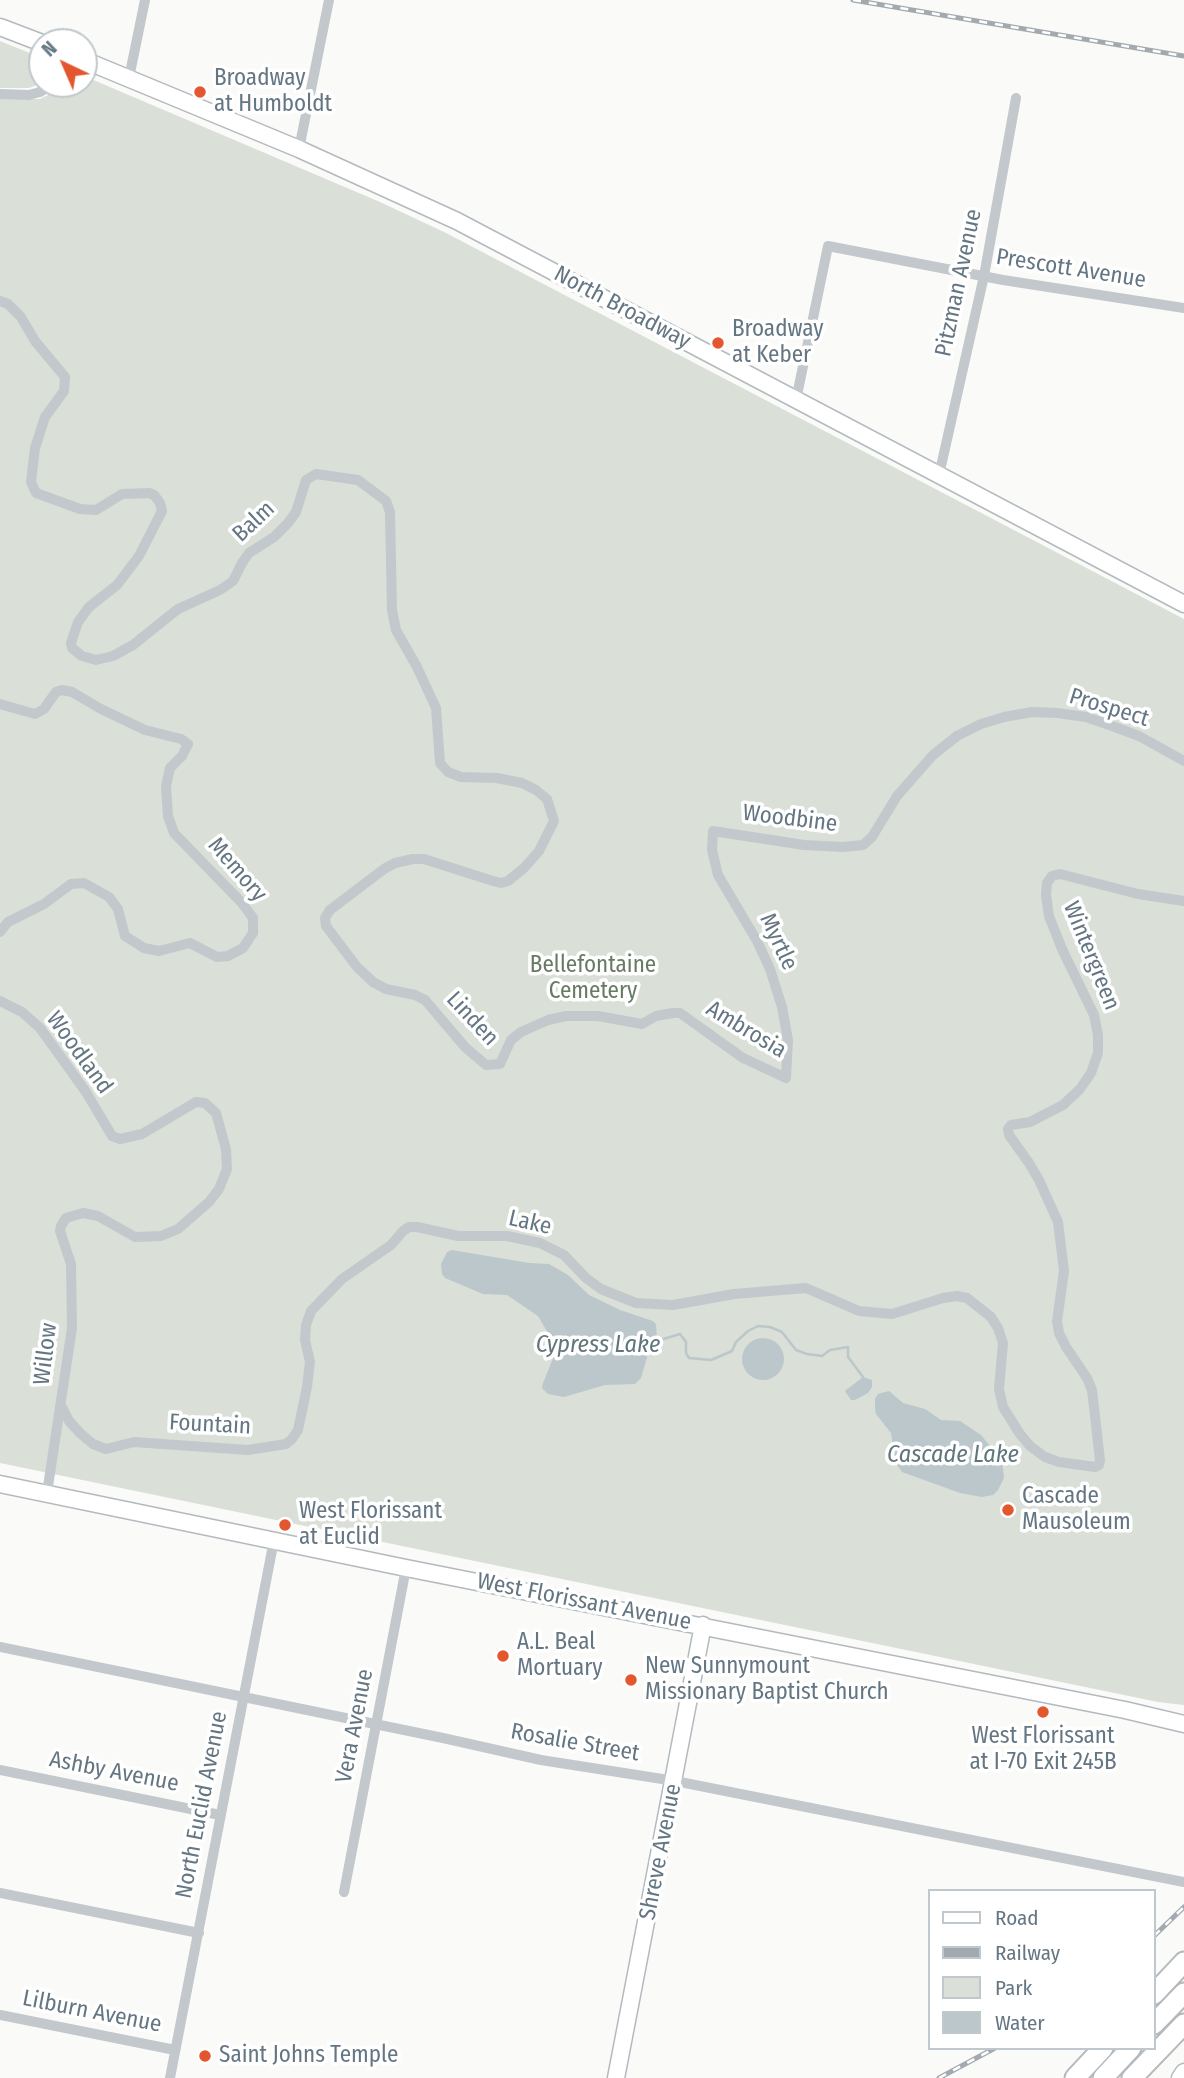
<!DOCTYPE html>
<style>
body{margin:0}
#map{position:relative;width:1184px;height:2078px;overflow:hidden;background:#fafaf8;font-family:"Fira Sans Condensed",sans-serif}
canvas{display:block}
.legend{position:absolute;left:928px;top:1889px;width:228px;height:161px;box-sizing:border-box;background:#fff;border:2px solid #c1c8cd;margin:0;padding:9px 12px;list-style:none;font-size:21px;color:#657683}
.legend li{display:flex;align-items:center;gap:14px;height:35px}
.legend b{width:35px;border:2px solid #c1c8cd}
.north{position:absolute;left:28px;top:28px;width:70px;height:70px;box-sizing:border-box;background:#fff;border:2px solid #c1c8cd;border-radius:50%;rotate:316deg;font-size:19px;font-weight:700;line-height:28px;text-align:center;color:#657683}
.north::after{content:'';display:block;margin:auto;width:24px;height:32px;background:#e4572e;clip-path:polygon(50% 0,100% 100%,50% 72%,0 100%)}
</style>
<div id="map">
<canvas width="1184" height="2078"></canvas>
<ul class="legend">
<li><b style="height:9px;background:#fff"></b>Road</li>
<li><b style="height:9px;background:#a2aab0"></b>Railway</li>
<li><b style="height:19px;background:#dadfd7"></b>Park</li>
<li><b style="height:19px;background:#bbc7cb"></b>Water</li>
</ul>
<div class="north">N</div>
</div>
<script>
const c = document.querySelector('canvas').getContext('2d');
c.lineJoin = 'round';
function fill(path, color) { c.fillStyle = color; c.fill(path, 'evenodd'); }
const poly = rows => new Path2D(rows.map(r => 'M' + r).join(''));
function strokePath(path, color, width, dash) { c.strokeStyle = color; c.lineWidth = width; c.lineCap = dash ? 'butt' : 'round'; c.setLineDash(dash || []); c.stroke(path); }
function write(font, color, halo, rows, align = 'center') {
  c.font = font + ' "Fira Sans Condensed",sans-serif'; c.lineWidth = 7; c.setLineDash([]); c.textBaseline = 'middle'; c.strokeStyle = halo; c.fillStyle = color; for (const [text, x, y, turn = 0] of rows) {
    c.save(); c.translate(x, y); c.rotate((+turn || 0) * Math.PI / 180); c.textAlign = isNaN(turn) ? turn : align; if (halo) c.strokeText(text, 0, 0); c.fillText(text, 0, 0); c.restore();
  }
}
const green = poly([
 [0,41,42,58,42,83,29,88,0,88],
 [84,76,380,202,446,233,1184,619,1184,1705,1158,1702,0,1463,0,99,40,99,50,94,61,84,84,84]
]);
const water = poly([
 [452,1250,529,1263,549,1264,568,1275,589,1295,620,1310,653,1321,656,1324,657,1341,648,1354,641,1378,635,1384,605,1385,564,1397,548,1394,542,1388,543,1383,554,1356,555,1345,538,1316,507,1295,483,1294,445,1278,442,1274,441,1264,447,1252],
 '742 1359a21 21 0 1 1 42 0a21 21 0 1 1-42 0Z',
 [863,1377,872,1380,872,1387,868,1393,855,1400,851,1400,845,1391],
 [889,1391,903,1403,925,1409,941,1420,960,1421,981,1435,1002,1461,1004,1478,998,1490,993,1495,982,1497,960,1493,902,1472,896,1463,891,1433,876,1414,875,1409,875,1399,878,1394]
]);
const stream = poly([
 [657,1341,680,1334,686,1342,686,1353,689,1358,711,1360,732,1351,736,1342,748,1331,758,1326,770,1327,782,1332,796,1350,807,1354,822,1356,830,1350,848,1347,848,1357,863,1377]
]);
const street = poly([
 [129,78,145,0],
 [0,94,29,95,40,92,52,84],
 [299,149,329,0],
 [0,301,8,304,21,317,35,341,65,377,64,391,45,417,35,448,31,482,36,493,80,509,96,510,122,494,149,493,154,495,160,503,162,511,139,556,117,585,89,607,78,622,71,643,72,648,82,656,96,660,113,656,133,645,178,609,220,590,233,581,242,563,249,553,274,537,288,523,296,512,306,480,316,474,358,480,386,501,390,512,392,610,396,630,417,667,436,708,440,763,448,772,461,777,497,778,522,783,536,790,547,799,554,821,539,851,524,868,508,881,501,883,493,881,424,859,413,859,395,863,384,869,330,910,325,918,326,926,357,967,373,982,386,989,415,995,425,1000,465,1047,486,1065,500,1064,511,1040,521,1032,548,1020,566,1016,598,1016,642,1024,656,1016,673,1013,680,1013,743,1058,786,1078,788,1040,782,1007,770,969,757,941,718,875,712,850,713,831,804,845,843,847,863,845,872,837,897,796,933,755,957,736,981,724,1004,717,1032,712,1057,713,1086,717,1112,726,1139,736,1184,761],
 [796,400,828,246,1003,280,1184,308],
 [939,475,984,276,1016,98],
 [0,704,35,714,44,709,56,692,62,690,72,692,101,709,145,730,181,739,188,744,182,756,170,768,166,786,168,816,174,833,242,903,253,918,253,933,243,948,228,956,217,957,190,943,159,951,144,948,125,936,118,909,109,897,84,883,71,884,44,904,8,922,0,932],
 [0,1001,22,1012,40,1028,86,1092,112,1136,120,1139,142,1134,196,1102,205,1103,216,1113,226,1149,227,1169,219,1189,209,1202,178,1229,161,1236,135,1237,98,1216,83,1213,66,1218,61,1226,60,1231,71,1264,72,1328,47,1493],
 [62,1407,69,1421,80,1433,93,1444,106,1449,134,1442,248,1450,286,1444,292,1439,298,1430,307,1387,310,1362,305,1340,306,1325,311,1311,342,1279,391,1245,403,1231,409,1227,417,1227,458,1236,507,1236,540,1243,564,1255,586,1278,601,1289,636,1303,673,1305,734,1294,806,1288,859,1311,892,1314,943,1298,957,1296,967,1298,991,1317,998,1328,1003,1343,999,1389,1003,1407,1020,1434,1030,1446,1045,1457,1059,1462,1095,1467,1099,1465,1100,1460,1092,1390,1087,1378,1066,1347,1059,1333,1057,1321,1064,1271,1058,1222,1039,1180,1029,1163,1009,1135,1008,1129,1011,1125,1030,1122,1063,1105,1080,1089,1091,1073,1098,1053,1098,1035,1094,1015,1062,949,1049,916,1046,895,1047,883,1052,876,1060,874,1138,894,1184,901],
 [0,1647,443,1738,541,1760,675,1781,1184,1882],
 [0,1770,220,1815],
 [344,1892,406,1568],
 [0,1893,199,1933],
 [0,2015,175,2050],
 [170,2078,274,1540]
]);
const secondary = poly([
 [0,27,42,43],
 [84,60,299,149,457,221,1184,604],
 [0,1484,406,1568,1125,1710,1184,1724],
 [616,2078,703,1625],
 [1180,2078,1184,2072]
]);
const highway = poly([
 [1154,1994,1184,1962],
 [1154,2024,1184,1993],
 [1075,2078,1103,2048],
 [1103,2078,1131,2048],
 [1132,2078,1184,2024]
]);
const rail = poly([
 [853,0,1184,56],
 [1154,1936,1184,1907],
 [939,2078,995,2048]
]);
const markers = [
 [200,92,7,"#e4572e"],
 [718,343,7,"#e4572e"],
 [1008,1510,7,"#e4572e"],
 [285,1525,7,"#e4572e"],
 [503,1656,7,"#e4572e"],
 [631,1680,7,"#e4572e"],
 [1043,1712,7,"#e4572e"],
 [205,2056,7,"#e4572e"]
];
const poiNames = [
 ["Broadway",214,79],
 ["at Humboldt",214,105],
 ["Broadway",732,330],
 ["at Keber",732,356],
 ["Cascade",1022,1497],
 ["Mausoleum",1022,1523],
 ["West Florissant",299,1512],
 ["at Euclid",299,1538],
 ["A.L. Beal",517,1643],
 ["Mortuary",517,1669],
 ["New Sunnymount",645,1667],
 ["Missionary Baptist Church",645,1693],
 ["West Florissant",1043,1737,"center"],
 ["at I-70 Exit 245B",1043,1763,"center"],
 ["Saint Johns Temple",219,2056]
];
const streetNames = [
 ["Prescott Avenue",1071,269,9],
 ["Pitzman Avenue",959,283,-78],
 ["North Broadway",622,308,28],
 ["Balm",254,522,-43],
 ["Prospect",1109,708,17],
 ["Woodbine",790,819,7],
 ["Memory",237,870,49],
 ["Myrtle",778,942,65],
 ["Wintergreen",1091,956,68],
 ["Linden",472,1019,47],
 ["Ambrosia",746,1030,31],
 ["Woodland",79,1053,54],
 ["Lake",530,1223,13],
 ["Willow",46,1354,-83],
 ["Fountain",210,1425,3],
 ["West Florissant Avenue",584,1602,11],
 ["Vera Avenue",355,1726,-79],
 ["Rosalie Street",575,1743,10],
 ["Ashby Avenue",114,1772,11],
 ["North Euclid Avenue",202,1805,-79],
 ["Shreve Avenue",661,1852,-79],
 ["Lilburn Avenue",92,2012,11]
];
const parkNames = [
 ["Bellefontaine",593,966],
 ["Cemetery",593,992]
];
const waterNames = [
 ["Cypress Lake",598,1345],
 ["Cascade Lake",953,1455]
];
fill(green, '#dadfd7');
fill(water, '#bbc7cb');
strokePath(stream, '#bbc7cb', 2.5);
strokePath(secondary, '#b3babf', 19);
strokePath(highway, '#b4b9bd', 23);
strokePath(street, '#c3c8cc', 10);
strokePath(secondary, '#fff', 16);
strokePath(highway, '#fff', 19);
strokePath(rail, '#a2aab0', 5);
strokePath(rail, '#fff', 2.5, [8]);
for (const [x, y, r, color] of markers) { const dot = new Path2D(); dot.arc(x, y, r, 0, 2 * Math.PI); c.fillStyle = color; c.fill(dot); strokePath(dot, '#fff', 2.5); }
write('23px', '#657683', '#fff', poiNames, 'left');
write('23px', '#657683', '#fff', streetNames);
write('23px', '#687a64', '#fff', parkNames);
write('italic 24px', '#60757c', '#fff', waterNames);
</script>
